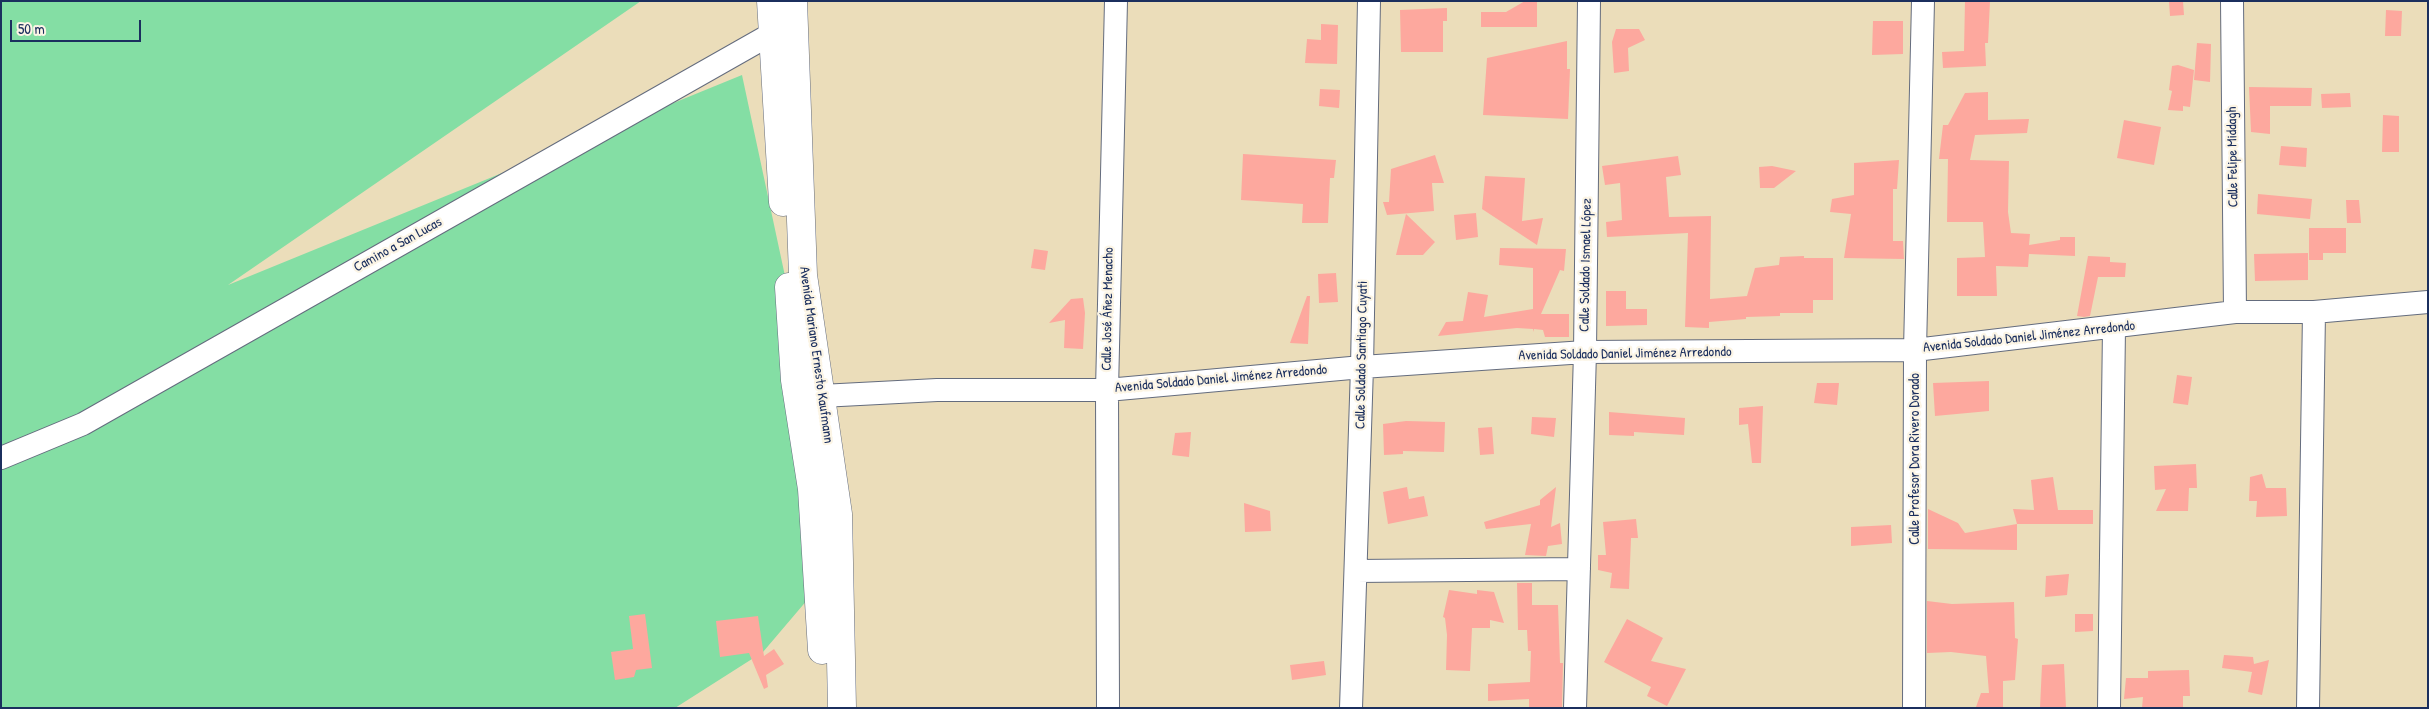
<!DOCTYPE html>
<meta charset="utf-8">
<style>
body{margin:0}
#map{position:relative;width:2429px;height:709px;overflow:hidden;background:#ebddba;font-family:"Patrick Hand",sans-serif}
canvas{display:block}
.frame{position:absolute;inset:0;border:2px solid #1b2f5e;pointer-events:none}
.scale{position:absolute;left:10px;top:20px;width:131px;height:22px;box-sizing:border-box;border:2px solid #1b2f5e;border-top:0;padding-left:6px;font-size:15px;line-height:18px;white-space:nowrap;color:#1b2f5e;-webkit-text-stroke:4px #fcf5e5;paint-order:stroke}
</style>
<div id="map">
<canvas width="2429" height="709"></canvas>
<div class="frame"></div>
<div class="scale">50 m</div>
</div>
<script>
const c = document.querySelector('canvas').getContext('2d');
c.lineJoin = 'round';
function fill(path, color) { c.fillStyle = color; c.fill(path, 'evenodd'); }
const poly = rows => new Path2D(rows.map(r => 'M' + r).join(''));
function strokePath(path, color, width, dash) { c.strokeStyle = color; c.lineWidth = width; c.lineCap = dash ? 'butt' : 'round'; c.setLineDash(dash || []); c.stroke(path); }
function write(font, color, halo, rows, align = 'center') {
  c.font = font + ' "Patrick Hand",sans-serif'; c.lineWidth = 4.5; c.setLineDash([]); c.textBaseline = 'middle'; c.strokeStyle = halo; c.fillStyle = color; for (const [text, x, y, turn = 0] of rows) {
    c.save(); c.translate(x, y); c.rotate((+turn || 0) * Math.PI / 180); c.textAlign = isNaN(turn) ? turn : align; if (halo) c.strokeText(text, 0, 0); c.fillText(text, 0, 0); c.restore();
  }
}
const green = poly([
 [1,1,641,1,228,285,742,75,810,393,814,592,763,652,675,708,1,708]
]);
const building = poly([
 [1525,1,1537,1,1537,27,1481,27,1481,12,1506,12],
 [1965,1,1990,1,1988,43,1985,43,1986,66,1943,68,1942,52,1964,51],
 [2169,1,2183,1,2184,15,2170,16],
 [1447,8,1447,21,1443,21,1443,52,1401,52,1400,10],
 [2386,10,2402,11,2401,36,2385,36],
 [1873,21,1903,21,1903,54,1872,55],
 [1321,24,1338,25,1337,64,1305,63,1307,39,1321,40],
 [1616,29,1639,29,1645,40,1628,48,1629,71,1614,73,1612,42],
 [1567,41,1567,69,1570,69,1568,119,1483,115,1487,58],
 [2197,43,2211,44,2210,82,2194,80],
 [2178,65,2194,70,2190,107,2183,106,2183,111,2168,110,2172,91,2169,90,2172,66],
 [2249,87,2312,88,2311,106,2270,106,2270,134,2251,132],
 [1320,89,1340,90,1339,108,1319,106],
 [1988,92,1988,120,2029,119,2027,133,1975,135,1970,160,2009,161,2008,212,2011,233,2030,234,2029,245,2060,240,2060,237,2075,237,2075,256,2029,254,2028,267,1996,266,1997,296,1957,296,1957,258,1985,257,1983,222,1947,222,1948,159,1939,159,1943,125,1948,125,1965,93],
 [2350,93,2351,107,2322,108,2321,94],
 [2383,115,2399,116,2399,152,2382,152],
 [2124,120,2161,127,2154,165,2117,158],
 [2281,146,2307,148,2306,167,2279,165],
 [1243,154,1336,160,1334,178,1330,178,1328,223,1302,223,1303,204,1241,200],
 [1435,155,1444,183,1432,183,1434,211,1387,215,1383,202,1389,202,1391,169],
 [1678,156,1681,175,1666,177,1669,217,1711,216,1710,299,1747,296,1755,268,1779,265,1780,257,1804,256,1804,258,1833,258,1833,300,1813,300,1813,313,1780,313,1780,316,1746,317,1746,319,1709,322,1709,328,1685,327,1688,233,1607,237,1606,222,1622,220,1620,183,1605,185,1602,166],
 [1899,160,1897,189,1893,189,1893,241,1903,241,1904,259,1844,258,1851,214,1830,212,1832,199,1854,195,1854,163],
 [1772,166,1796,171,1774,188,1760,188,1759,167],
 [1485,176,1525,178,1522,221,1543,218,1537,245,1482,209],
 [2258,194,2312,199,2310,219,2257,214],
 [2346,200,2359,200,2361,223,2347,223],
 [1476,213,1478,237,1456,240,1454,215],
 [1406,214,1435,242,1423,255,1396,255],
 [2309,228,2346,228,2346,253,2323,253,2323,260,2309,260],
 [1500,248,1566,249,1564,271,1560,270,1541,314,1569,314,1569,337,1545,337,1543,330,1534,329,1533,332,1533,329,1517,328,1438,336,1446,322,1463,321,1468,292,1488,295,1484,317,1533,309,1533,268,1499,265],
 [1034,249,1048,251,1045,270,1031,268],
 [2308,253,2308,280,2255,281,2254,254],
 [2088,256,2110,257,2110,262,2126,263,2125,277,2098,277,2090,316,2084,317,2077,316],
 [1336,273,1338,302,1319,303,1318,274],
 [1606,291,1626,291,1626,309,1647,309,1647,325,1606,326],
 [1307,296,1310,296,1308,344,1290,343],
 [1083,298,1085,313,1083,349,1064,348,1065,320,1049,323,1071,299],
 [2177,375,2192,377,2188,405,2173,403],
 [1989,381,1989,411,1935,416,1933,383],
 [1817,383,1839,383,1837,405,1814,403],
 [1763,406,1761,463,1752,463,1748,424,1739,425,1739,408],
 [1609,412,1685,418,1684,435,1634,432,1634,436,1609,435],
 [1532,417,1556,418,1554,437,1531,434],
 [1406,421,1445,422,1444,452,1403,451,1403,454,1384,455,1383,424],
 [1492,427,1494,454,1480,455,1478,428],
 [1191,432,1189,457,1172,455,1175,433],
 [2196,464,2197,488,2189,488,2188,511,2156,511,2166,489,2155,490,2154,466],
 [2262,474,2266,488,2286,488,2287,516,2256,517,2257,501,2249,501,2250,477],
 [2053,477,2058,510,2093,510,2093,524,2017,524,2013,509,2034,510,2031,480],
 [1407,487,1409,499,1424,496,1428,516,1388,524,1383,492],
 [1556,487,1551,527,1560,523,1562,544,1548,546,1546,556,1525,555,1531,524,1486,529,1484,522,1540,505,1540,500],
 [1244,503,1270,511,1271,531,1245,532],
 [1928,509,1958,523,1965,533,2017,524,2017,550,1928,549],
 [1636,519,1638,538,1631,538,1629,589,1610,588,1612,573,1598,570,1598,555,1606,555,1603,522],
 [1891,525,1892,543,1851,546,1851,527],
 [2069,574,2067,595,2045,597,2046,576],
 [1517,583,1532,583,1532,605,1558,605,1560,663,1563,663,1562,708,1529,708,1529,699,1488,701,1488,684,1530,682,1531,651,1528,651,1527,630,1518,630],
 [1449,590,1477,594,1477,590,1494,592,1504,623,1490,620,1490,628,1472,628,1470,671,1446,670,1447,635,1445,618,1443,617],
 [1927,601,1952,604,2014,602,2015,638,2018,639,2015,680,2003,681,2003,707,1976,707,1981,693,1989,693,1986,656,1951,652,1927,653],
 [645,614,652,668,636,670,634,677,615,680,611,652,633,649,629,616],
 [2075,614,2093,614,2093,631,2075,632],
 [758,616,764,656,774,649,784,664,766,675,768,687,764,689,749,653,720,657,716,621],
 [1627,619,1663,638,1651,661,1686,669,1667,706,1647,696,1651,687,1604,662],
 [2224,655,2253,657,2254,664,2269,660,2262,695,2248,692,2252,672,2222,668],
 [1324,661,1326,675,1292,680,1290,665],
 [2064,664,2066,708,2040,708,2042,665],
 [2189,670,2190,696,2183,696,2183,708,2142,708,2143,697,2124,699,2126,678,2148,678,2148,671]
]);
const minor = poly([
 [2232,1,2235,312],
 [821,396,937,390,1107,390,1362,367,1585,352,1915,350,2235,312,2314,312,2428,302],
 [1,458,83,424,773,33,788,34],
 [1356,571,1579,569],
 [1108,708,1107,390,1116,1],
 [1351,708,1362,367,1369,1],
 [1575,708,1585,352,1589,1],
 [1914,708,1915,350,1923,1],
 [2109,708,2114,328],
 [2308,708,2314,312]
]);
const major = poly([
 [771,1,783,202],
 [793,1,803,275,838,514,842,708],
 [789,287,795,380,812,489,822,650]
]);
const streetNames = [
 ["Calle Felipe Middagh",2233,157,-91],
 ["Camino a San Lucas",398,245,-29],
 ["Calle Soldado Ismael López",1586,265,-89],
 ["Calle José Áñez Menacho",1108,309,-89],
 ["Avenida Soldado Daniel Jiménez Arredondo",2029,337,-6],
 ["Avenida Soldado Daniel Jiménez Arredondo",1625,354,-1],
 ["Avenida Mariano Ernesto Kaufmann",816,355,82],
 ["Calle Soldado Santiago Cuyati",1362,355,-89],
 ["Avenida Soldado Daniel Jiménez Arredondo",1221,379,-5],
 ["Calle Profesor Dora Rivero Dorado",1915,459,-90]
];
fill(green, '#84dea4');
fill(building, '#fda89e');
strokePath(minor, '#646c7e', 24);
strokePath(major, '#646c7e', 29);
strokePath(minor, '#fff', 22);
strokePath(major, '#fff', 28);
write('14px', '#1b2f5e', '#fcf5e5', streetNames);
</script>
